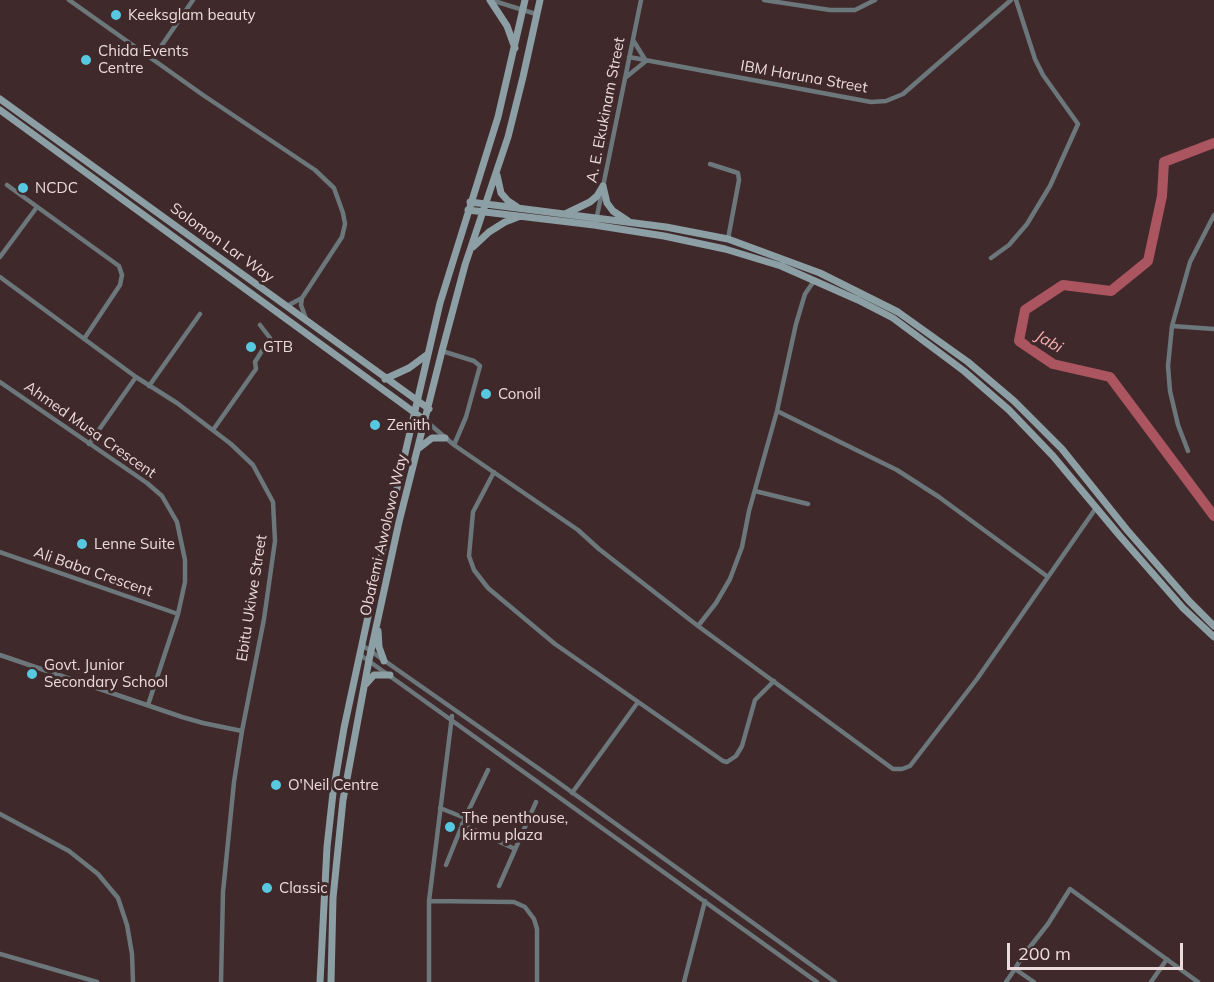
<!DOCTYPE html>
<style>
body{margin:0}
#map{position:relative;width:1214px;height:982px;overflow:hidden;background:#40292b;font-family:Mulish,sans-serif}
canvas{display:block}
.scale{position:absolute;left:1007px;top:943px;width:176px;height:27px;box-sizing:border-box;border:3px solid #ebdbdc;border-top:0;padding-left:8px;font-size:18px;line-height:21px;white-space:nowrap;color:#ebdbdc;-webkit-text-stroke:4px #40292b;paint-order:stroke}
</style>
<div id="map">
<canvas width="1214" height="982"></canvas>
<div class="scale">200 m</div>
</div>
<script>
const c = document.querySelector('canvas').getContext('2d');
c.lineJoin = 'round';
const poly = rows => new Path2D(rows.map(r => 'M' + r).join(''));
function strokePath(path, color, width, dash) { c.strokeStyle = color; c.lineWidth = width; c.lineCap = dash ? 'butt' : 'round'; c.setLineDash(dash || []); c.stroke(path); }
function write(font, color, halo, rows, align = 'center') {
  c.font = font + ' Mulish,sans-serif'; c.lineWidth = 6; c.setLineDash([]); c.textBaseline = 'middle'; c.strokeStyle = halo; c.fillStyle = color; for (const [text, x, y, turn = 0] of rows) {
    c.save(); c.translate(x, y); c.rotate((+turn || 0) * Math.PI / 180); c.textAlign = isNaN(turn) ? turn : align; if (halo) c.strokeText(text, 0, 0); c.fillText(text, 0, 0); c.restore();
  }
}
const river = poly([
 [1214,143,1164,162,1162,196,1148,261,1111,291,1063,285,1025,310,1019,341,1053,364,1110,377,1214,516]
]);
const street = poly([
 [69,0,203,95,315,170,334,188,343,213,345,224,342,237,302,298,287,306],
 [491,0,536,14],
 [764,0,830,10,855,10,875,0],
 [629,57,871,102,886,101,903,94,1011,0],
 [153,58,193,0],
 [625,78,646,61,633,40],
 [710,164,738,173,739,180,728,239],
 [7,185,119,266,122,275,120,285,84,339],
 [596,221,641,0],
 [0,257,37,207],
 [991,258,1009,245,1027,224,1050,186,1078,124,1043,75,1035,59,1016,0],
 [0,277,136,377,177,403,231,444,253,465,273,502,275,541,264,619,242,731,234,782,223,892,221,982],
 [302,298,301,305,306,319],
 [1172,326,1190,262,1214,215],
 [442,351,474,361,480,366,466,417,454,445],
 [0,382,147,483,162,496,177,522,185,560,185,582,178,614,148,705],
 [149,386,200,314],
 [777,411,897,470,939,497,1048,577],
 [426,421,454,445,578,530,599,549,698,626,893,769,902,769,910,766,977,679,1096,508],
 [213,430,256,369,255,362,270,338,260,325],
 [89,444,136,377],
 [1188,451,1178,425,1170,391,1168,366,1172,326,1214,329],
 [494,472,473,512,469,556,474,570,488,588,555,644,723,761,727,762,736,756,742,746,755,700,774,681],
 [755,491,808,504],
 [0,552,178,614],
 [698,626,716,603,730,579,742,547,749,511,777,411,796,324,805,294,814,281],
 [362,645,555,780,835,982],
 [359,654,817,982],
 [0,655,182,717,203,723,242,731],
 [572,793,638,702],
 [440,808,465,818],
 [0,814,69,851,98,874,118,898,127,925,132,954,133,982],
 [462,824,515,849],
 [446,865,465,818,488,770],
 [499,886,536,802],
 [429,901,514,902,525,907,534,919,537,929,537,982],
 [0,954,97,982],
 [1015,969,1022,957,1048,924,1070,889,1198,982],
 [429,982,429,901,452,716],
 [684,982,705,901],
 [1006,982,1015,969,1034,982],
 [1151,982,1167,959]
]);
const secondary = poly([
 [490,0,507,26,515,48],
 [0,99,429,409],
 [0,110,426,421],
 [497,175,501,193,508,201,517,207],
 [603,186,607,203,613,211,628,221],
 [470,202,666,227,728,239,820,273,898,312,968,362,1014,401,1062,449,1127,530,1189,601,1214,626],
 [468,210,594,225,664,236,725,249,781,266,858,300,893,318,964,371,1009,410,1053,456,1119,535,1183,608,1214,637],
 [565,214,590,202,597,196,603,186],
 [473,247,489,232,505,222,518,217],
 [385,379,409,368,428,354],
 [419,448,432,438,445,438],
 [378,631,379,647,384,661],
 [366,684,374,675,390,675],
 [320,982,327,847,333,793,344,728,378,570,440,303,498,117,525,0],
 [331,982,333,898,343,800,369,660,399,522,442,351,465,265,508,137,523,77,540,0]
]);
const markers = [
 [116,15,6,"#56c9e1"],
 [86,60,6,"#56c9e1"],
 [23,188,6,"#56c9e1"],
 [251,347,6,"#56c9e1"],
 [486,394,6,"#56c9e1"],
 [375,425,6,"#56c9e1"],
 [82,544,6,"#56c9e1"],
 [32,674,6,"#56c9e1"],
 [276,785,6,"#56c9e1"],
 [450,827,6,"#56c9e1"],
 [267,888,6,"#56c9e1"]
];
const poiNames = [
 ["Keeksglam beauty",128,15],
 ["Chida Events",98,51],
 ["Centre",98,68],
 ["NCDC",35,188],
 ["GTB",263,347],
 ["Conoil",498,394],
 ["Zenith",387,425],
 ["Lenne Suite",94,544],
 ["Govt. Junior",44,665],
 ["Secondary School",44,682],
 ["O'Neil Centre",288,785],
 ["The penthouse,",462,818],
 ["kirmu plaza",462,835],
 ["Classic",279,888]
];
const streetNames = [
 ["IBM Haruna Street",804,77,10],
 ["A. E. Ekukinam Street",606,110,-79],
 ["Solomon Lar Way",222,243,36],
 ["Ahmed Musa Crescent",90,430,35],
 ["Obafemi Awolowo Way",384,535,-77],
 ["Ali Baba Crescent",93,572,19],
 ["Ebitu Ukiwe Street",252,598,-81]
];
const waterNames = [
 ["Jabi",1049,342,30]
];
strokePath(river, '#ab5560', 10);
strokePath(street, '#6b777a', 4.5);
strokePath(secondary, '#8b9fa4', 7);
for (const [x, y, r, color] of markers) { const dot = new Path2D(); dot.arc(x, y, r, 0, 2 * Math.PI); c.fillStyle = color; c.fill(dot); strokePath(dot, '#40292b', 2); }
write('15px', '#ebdbdc', '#40292b', poiNames, 'left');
write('15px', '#ebdbdc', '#40292b', streetNames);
write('italic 16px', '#f5adb2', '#40292b', waterNames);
</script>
